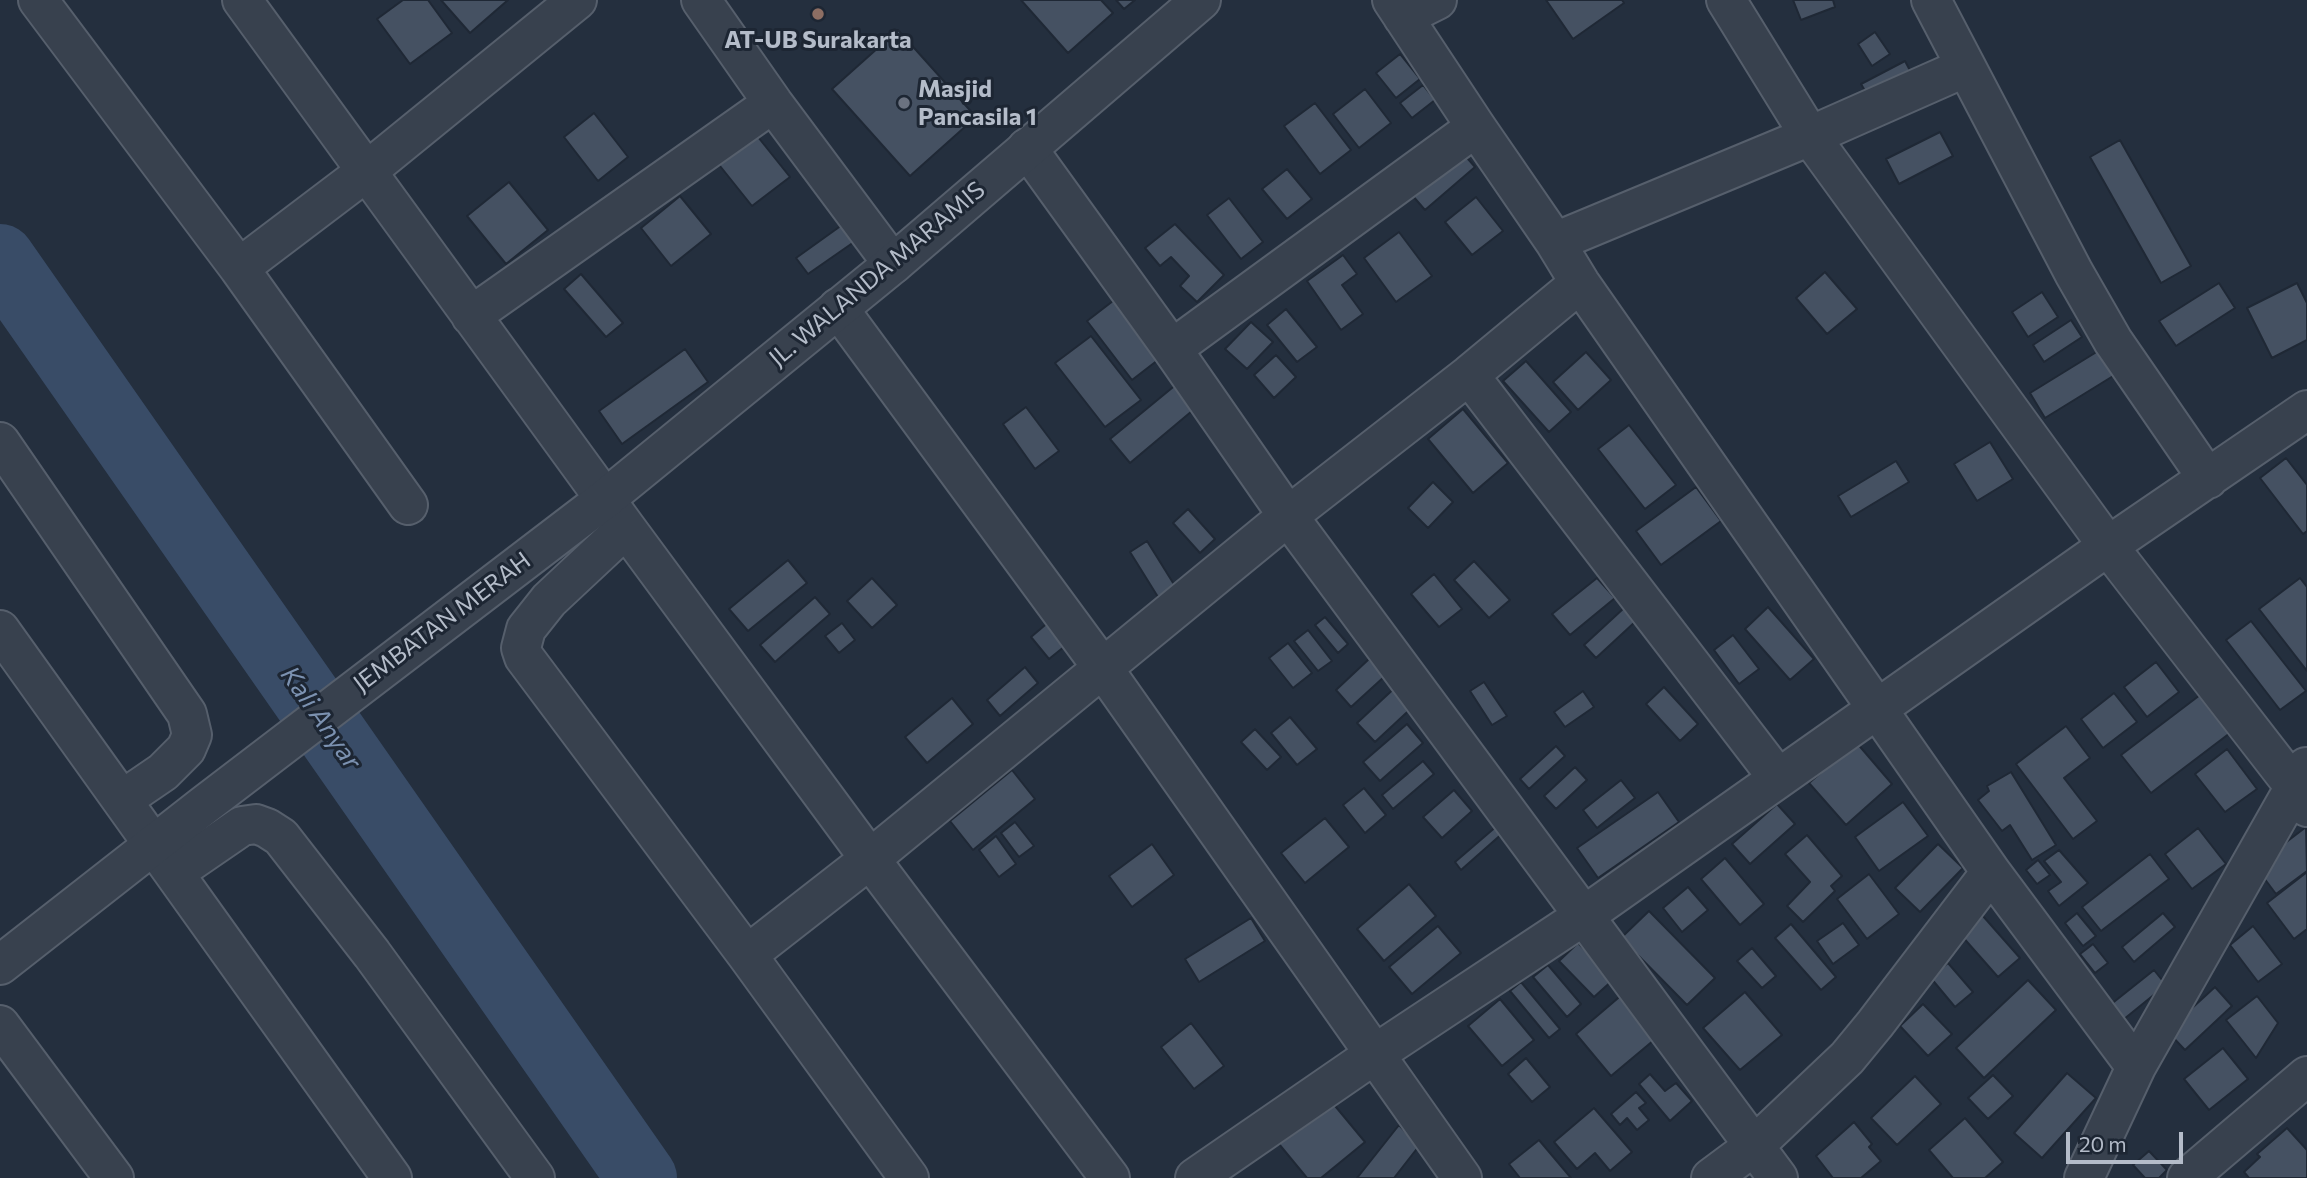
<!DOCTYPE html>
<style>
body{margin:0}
#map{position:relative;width:2307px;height:1178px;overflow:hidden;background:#242f3e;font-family:Commissioner,sans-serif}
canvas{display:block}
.scale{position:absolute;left:2066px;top:1132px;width:117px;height:32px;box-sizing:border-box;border:4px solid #b4bcc9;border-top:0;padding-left:9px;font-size:21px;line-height:24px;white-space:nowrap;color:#b4bcc9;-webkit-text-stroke:5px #1d2633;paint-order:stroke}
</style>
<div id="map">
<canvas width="2307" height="1178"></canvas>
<div class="scale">20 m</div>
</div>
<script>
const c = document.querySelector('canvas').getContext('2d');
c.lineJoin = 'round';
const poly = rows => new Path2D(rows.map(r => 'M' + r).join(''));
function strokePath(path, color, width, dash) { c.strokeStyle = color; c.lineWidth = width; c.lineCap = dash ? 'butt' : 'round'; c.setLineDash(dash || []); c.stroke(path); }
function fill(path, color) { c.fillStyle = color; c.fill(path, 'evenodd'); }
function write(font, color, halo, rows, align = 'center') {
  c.font = font + ' Commissioner,sans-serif'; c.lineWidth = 6; c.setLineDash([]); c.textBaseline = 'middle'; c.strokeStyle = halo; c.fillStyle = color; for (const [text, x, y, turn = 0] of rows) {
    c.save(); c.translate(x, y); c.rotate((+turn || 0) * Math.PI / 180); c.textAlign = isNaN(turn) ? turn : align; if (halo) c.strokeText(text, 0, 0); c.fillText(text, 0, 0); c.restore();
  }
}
const river = poly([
 [0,259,642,1178]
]);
const building = poly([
 [403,0,428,0,452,33,410,64,377,19,403,0],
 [441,0,508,0,470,33,441,0],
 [1021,0,1101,0,1113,13,1068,53,1021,0],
 [1116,0,1135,0,1124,9,1116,0],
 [1546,0,1622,0,1624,3,1573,39,1546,0],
 [1793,0,1833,0,1835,7,1801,20,1793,0],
 [898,30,976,117,910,176,832,89,898,30],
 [1875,32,1890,54,1872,66,1858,44,1875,32],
 [1400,54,1420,79,1396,98,1376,73,1400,54],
 [1905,61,1914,78,1871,101,1861,84,1905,61],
 [1423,85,1435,100,1412,118,1400,103,1423,85],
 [1365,89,1391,123,1359,148,1333,114,1365,89],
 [1315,103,1351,150,1320,174,1284,126,1315,103],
 [594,113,628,157,598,181,564,137,594,113],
 [754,132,790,177,752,206,716,161,754,132],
 [1940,132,1953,156,1899,184,1886,159,1940,132],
 [2120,140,2191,266,2161,283,2090,157,2120,140],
 [1462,152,1475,167,1425,210,1412,195,1462,152],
 [1287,169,1312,199,1287,219,1262,189,1287,169],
 [509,182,548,230,506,264,467,216,509,182],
 [680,196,711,234,671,266,641,228,680,196],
 [1476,197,1503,231,1472,255,1445,222,1476,197],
 [1229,198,1263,242,1241,259,1207,215,1229,198],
 [1175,224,1224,275,1197,302,1180,286,1189,276,1171,257,1160,266,1145,248,1175,224],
 [842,225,854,242,808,274,796,258,842,225],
 [1399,232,1432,276,1396,302,1364,258,1399,232],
 [1343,255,1357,274,1342,285,1363,314,1341,330,1307,281,1343,255],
 [1825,272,1857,309,1827,334,1796,298,1825,272],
 [581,274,623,323,606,337,564,289,581,274],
 [2219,283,2235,308,2176,346,2159,321,2219,283],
 [2297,283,2307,303,2307,340,2272,358,2247,308,2297,283],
 [2042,292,2058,317,2028,337,2012,312,2042,292],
 [1122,294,1167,353,1132,380,1087,321,1122,294],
 [1286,309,1317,347,1297,362,1267,325,1286,309],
 [2071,320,2082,337,2044,362,2033,345,2071,320],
 [1251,322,1273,342,1247,369,1225,349,1251,322],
 [1091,336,1141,400,1105,427,1055,363,1091,336],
 [2103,348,2118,373,2045,418,2030,393,2103,348],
 [685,349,708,382,622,444,599,411,685,349],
 [1586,352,1611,380,1578,410,1553,382,1586,352],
 [1276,355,1296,377,1274,398,1254,375,1276,355],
 [1526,361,1571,412,1549,432,1503,381,1526,361],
 [1178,383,1198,406,1130,463,1110,439,1178,383],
 [1026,407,1059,451,1035,469,1003,424,1026,407],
 [1463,409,1508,463,1473,493,1428,439,1463,409],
 [1629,425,1676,485,1645,509,1598,449,1629,425],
 [1990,442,2013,479,1977,501,1954,464,1990,442],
 [2286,458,2307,485,2307,531,2303,534,2260,478,2286,458],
 [1896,461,1909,482,1851,517,1838,496,1896,461],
 [1433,482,1453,502,1428,528,1408,508,1433,482],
 [1696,487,1721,521,1661,565,1636,531,1696,487],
 [1188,509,1215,539,1200,553,1173,523,1188,509],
 [1147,541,1175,586,1158,597,1130,552,1147,541],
 [788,560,807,583,748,631,729,609,788,560],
 [1474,561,1510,600,1489,618,1454,580,1474,561],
 [1434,574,1462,609,1439,627,1411,594,1434,574],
 [872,578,897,605,872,628,847,601,872,578],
 [1597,578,1615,598,1570,635,1552,614,1597,578],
 [2300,578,2307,587,2307,671,2259,609,2300,578],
 [815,597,830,614,775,662,760,645,815,597],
 [1768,607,1814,659,1790,680,1745,629,1768,607],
 [1624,608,1636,621,1596,658,1584,645,1624,608],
 [1325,617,1348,644,1338,653,1315,625,1325,617],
 [1051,620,1070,642,1049,659,1031,637,1051,620],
 [2251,621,2306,691,2280,710,2226,640,2251,621],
 [842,623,855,640,839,653,825,636,842,623],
 [1308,630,1332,661,1318,671,1294,641,1308,630],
 [1733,635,1759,669,1739,684,1714,650,1733,635],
 [1288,643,1312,673,1293,688,1269,658,1288,643],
 [1369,659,1385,676,1351,707,1336,690,1369,659],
 [2156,662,2179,692,2147,717,2124,687,2156,662],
 [1025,667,1038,683,1000,716,987,700,1025,667],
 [1484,682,1507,716,1492,725,1470,691,1484,682],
 [1400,683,1418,702,1375,742,1357,723,1400,683],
 [1664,687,1698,724,1680,741,1646,704,1664,687],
 [1583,691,1594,707,1565,727,1554,712,1583,691],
 [2114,693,2137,722,2103,748,2081,719,2114,693],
 [2200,695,2230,733,2151,793,2121,755,2200,695],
 [952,698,973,724,927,763,905,737,952,698],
 [1290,717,1317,749,1297,765,1271,733,1290,717],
 [1407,724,1423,743,1380,781,1363,762,1407,724],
 [2066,726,2090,758,2064,778,2097,821,2073,839,2016,764,2066,726],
 [1255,729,1281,757,1267,770,1241,742,1255,729],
 [1856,742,1892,784,1846,825,1809,783,1856,742],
 [1556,746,1565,756,1529,789,1520,779,1556,746],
 [2227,749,2257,789,2225,812,2195,774,2227,749],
 [1423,761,1434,774,1393,809,1382,795,1423,761],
 [1575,767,1587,780,1556,809,1544,796,1575,767],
 [1012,770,1035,799,973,850,950,821,1012,770],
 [2011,772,2056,845,2032,860,2010,825,2002,831,1978,800,1989,791,1987,786,2011,772],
 [1621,780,1635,798,1597,828,1583,810,1621,780],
 [1364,788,1386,815,1365,833,1343,805,1364,788],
 [1454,790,1472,811,1442,838,1423,817,1454,790],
 [1658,792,1679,822,1598,878,1577,848,1658,792],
 [1903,802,1928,836,1879,871,1855,837,1903,802],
 [1777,804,1795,824,1750,864,1732,844,1777,804],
 [1325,818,1349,847,1305,883,1281,853,1325,818],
 [1015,822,1034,846,1019,857,1001,833,1015,822],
 [1498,825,1504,832,1461,870,1455,862,1498,825],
 [2306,827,2307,871,2276,894,2255,866,2306,827],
 [2198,828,2226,864,2192,889,2165,854,2198,828],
 [1807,835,1842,876,1831,886,1835,891,1803,922,1787,906,1810,882,1785,854,1807,835],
 [996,836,1016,864,999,877,979,850,996,836],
 [1152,844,1174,875,1132,907,1109,876,1152,844],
 [1938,844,1963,868,1920,912,1895,888,1938,844],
 [2059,850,2088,883,2059,906,2048,891,2061,882,2044,861,2059,850],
 [2150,854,2169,879,2101,931,2082,907,2150,854],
 [1725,858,1764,904,1740,925,1701,879,1725,858],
 [2038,860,2050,875,2037,884,2026,870,2038,860],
 [2307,872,2307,929,2294,939,2267,903,2307,872],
 [1869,874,1899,914,1867,939,1837,899,1869,874],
 [1409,884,1436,916,1384,961,1357,929,1409,884],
 [1688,887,1708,910,1682,932,1663,908,1688,887],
 [1975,907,2020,958,1998,977,1953,926,1975,907],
 [1649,911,1715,978,1687,1005,1621,938,1649,911],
 [2077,913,2096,936,2083,946,2065,923,2077,913],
 [2163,913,2175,927,2134,962,2122,947,2163,913],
 [1251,918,1265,941,1199,982,1185,959,1251,918],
 [1843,923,1859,945,1833,964,1817,941,1843,923],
 [1791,924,1836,977,1821,990,1775,938,1791,924],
 [1438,926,1461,953,1412,994,1389,967,1438,926],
 [2253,926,2282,964,2258,982,2230,945,2253,926],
 [1578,943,1614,979,1594,997,1559,961,1578,943],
 [2093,944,2108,963,2095,973,2080,954,2093,944],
 [1752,948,1776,976,1762,988,1737,961,1752,948],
 [1948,963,1973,992,1955,1007,1930,977,1948,963],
 [1548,965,1581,1004,1567,1017,1533,977,1548,965],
 [2154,970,2166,985,2113,1028,2100,1013,2154,970],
 [2028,980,2056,1010,1984,1078,1956,1048,2028,980],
 [1521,982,1560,1029,1549,1038,1510,991,1521,982],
 [2215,987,2232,1006,2185,1050,2167,1031,2215,987],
 [1745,992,1782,1035,1740,1070,1703,1028,1745,992],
 [1624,993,1660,1035,1611,1076,1576,1034,1624,993],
 [2257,996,2278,1023,2256,1058,2226,1020,2257,996],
 [1500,999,1534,1040,1502,1066,1468,1026,1500,999],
 [1923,1004,1952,1034,1928,1056,1900,1026,1923,1004],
 [1191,1023,1224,1066,1194,1089,1161,1047,1191,1023],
 [2223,1048,2248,1079,2209,1110,2184,1079,2223,1048],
 [1526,1058,1550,1087,1532,1102,1508,1074,1526,1058],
 [2067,1073,2096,1098,2042,1158,2014,1133,2067,1073],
 [1650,1074,1665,1091,1676,1083,1692,1101,1670,1121,1639,1084,1650,1074],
 [1993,1075,2013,1096,1988,1119,1968,1098,1993,1075],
 [1915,1076,1941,1104,1897,1145,1871,1118,1915,1076],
 [1636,1092,1646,1103,1639,1108,1649,1120,1637,1130,1627,1118,1620,1125,1611,1114,1636,1092],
 [1326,1095,1365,1142,1321,1178,1307,1178,1274,1138,1326,1095],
 [1594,1108,1632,1152,1610,1171,1595,1153,1577,1169,1554,1142,1594,1108],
 [1965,1118,2003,1162,1985,1178,1953,1178,1929,1150,1965,1118],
 [1854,1122,1872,1144,1869,1147,1881,1161,1861,1178,1833,1178,1816,1156,1854,1122],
 [1399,1125,1419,1146,1394,1178,1357,1178,1399,1125],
 [2287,1128,2307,1150,2307,1178,2249,1178,2244,1172,2260,1157,2257,1154,2287,1128],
 [1539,1140,1571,1178,1520,1178,1509,1164,1539,1140],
 [2149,1151,2167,1170,2159,1178,2145,1178,2133,1165,2149,1151]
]);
const minor = poly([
 [38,0,239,268,408,505],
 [242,0,626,528,870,859,1110,1178],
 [701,0,773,103,893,264],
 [1392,0,1476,127,1555,242,1580,283,1991,872,2136,1067],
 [1726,0,1810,136,2108,546,2294,786,2307,807],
 [1931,0,2074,273,2113,341,2208,479],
 [1403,17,1437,0],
 [1027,148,1172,349,1288,516,1778,1178],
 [1555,242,1810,136,1966,67],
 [239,268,367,171,577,0],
 [838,308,1102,667,1462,1178],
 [471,316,773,103],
 [1172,349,1476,127],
 [1469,375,1778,778],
 [0,442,187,714,192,735,186,749,163,772,122,800],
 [626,528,549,600,526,629,521,648,524,657,747,955,909,1178],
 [0,630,392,1178],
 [175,872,242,826,256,824,267,828,281,837,372,954,535,1178],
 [747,955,870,859,1288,516,1469,375,1580,283],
 [0,1025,114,1178],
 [1195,1178,1375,1054,1585,915,2108,546,2307,410],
 [1711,1178,1754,1146,1847,1058,1875,1024,1991,872],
 [2084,1178,2136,1067,2306,767],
 [2187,1178,2307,1076]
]);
const tertiary = poly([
 [0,965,203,806,605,499,893,264,1201,0]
]);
const markers = [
 [818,14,7,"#8d6e63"],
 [904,103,7,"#6b7280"]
];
const poiNames = [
 ["AT-UB Surakarta",818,40],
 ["Masjid",918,89,"left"],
 ["Pancasila 1",918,117,"left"]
];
const streetNames = [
 ["JL. WALANDA MARAMIS",877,274,-40],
 ["JEMBATAN MERAH",442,622,-37]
];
const waterNames = [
 ["Kali Anyar",321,718,55]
];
strokePath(river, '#394c67', 70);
fill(building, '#455162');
strokePath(building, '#1f2835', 2);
strokePath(minor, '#565f6c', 42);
strokePath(tertiary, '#565f6c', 42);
strokePath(minor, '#38414e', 38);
strokePath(tertiary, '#38414e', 38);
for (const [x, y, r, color] of markers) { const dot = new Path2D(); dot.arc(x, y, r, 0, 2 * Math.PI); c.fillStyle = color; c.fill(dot); strokePath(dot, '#1d2633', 2.5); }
write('bold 24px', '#b4bcc9', '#1d2633', poiNames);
write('24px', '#b4bcc9', '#1d2633', streetNames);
write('italic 26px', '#7c92b1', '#1d2633', waterNames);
</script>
